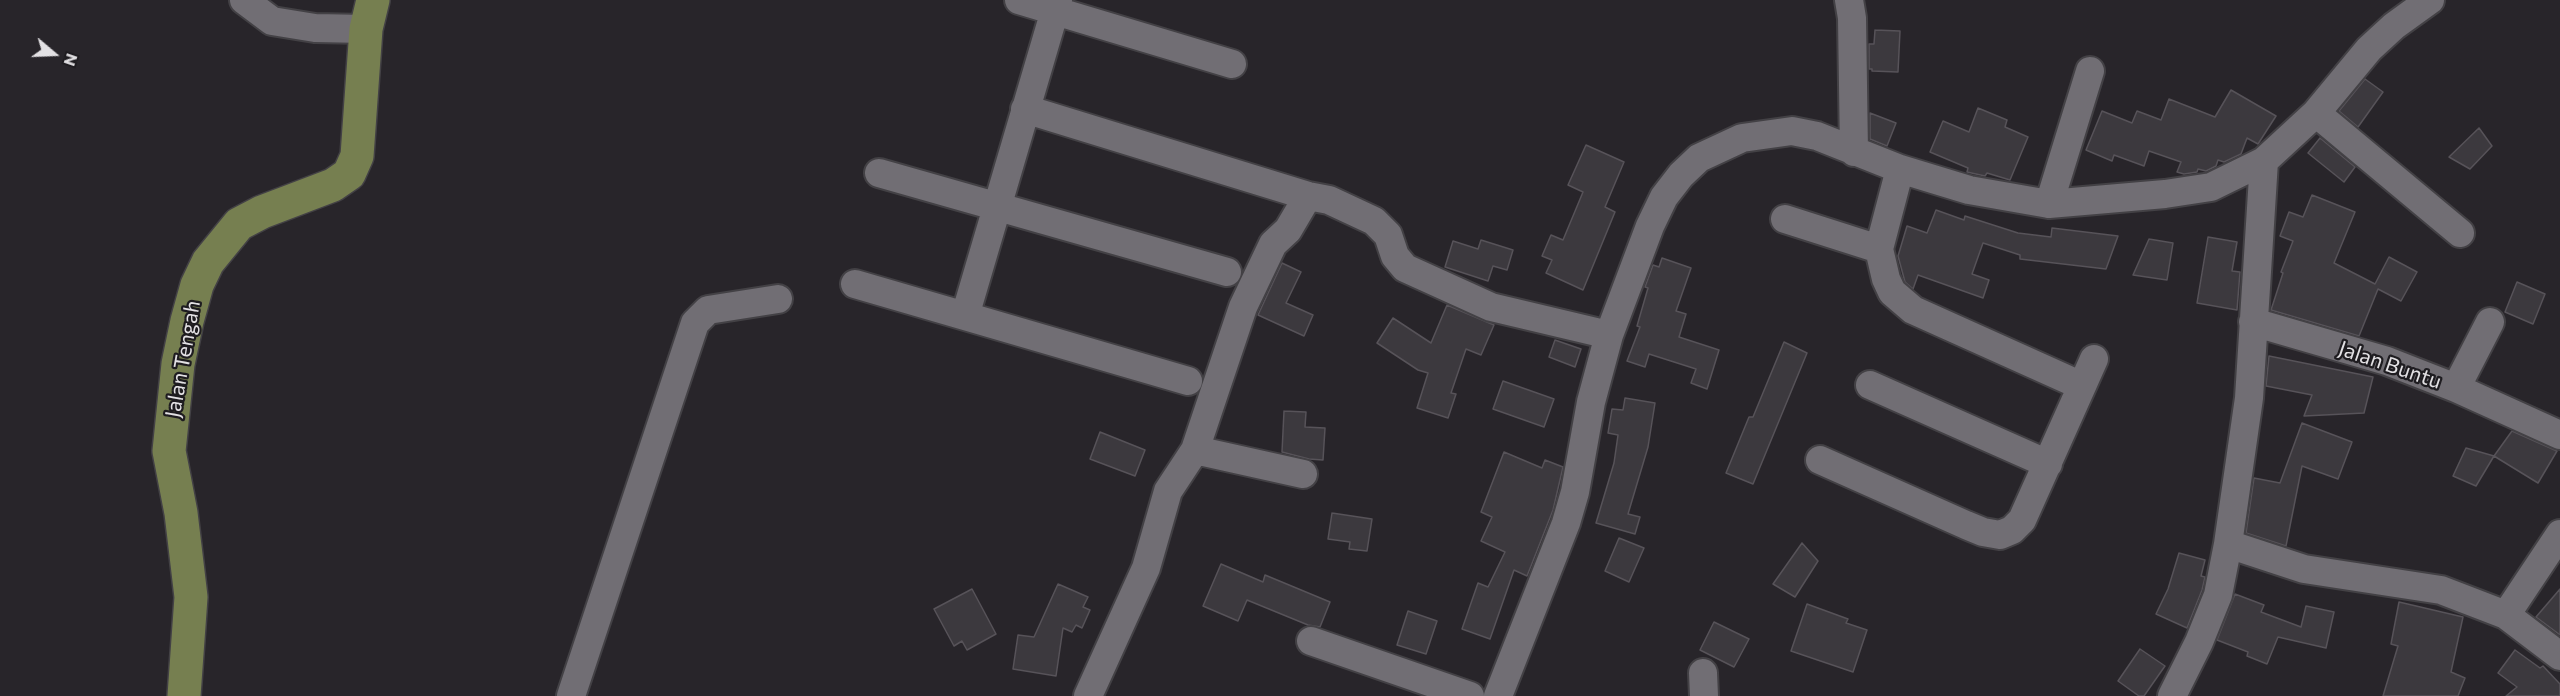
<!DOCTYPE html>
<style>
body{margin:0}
#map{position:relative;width:2560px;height:696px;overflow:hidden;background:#28252a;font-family:Commissioner,sans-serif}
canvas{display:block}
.north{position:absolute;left:24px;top:24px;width:60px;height:60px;-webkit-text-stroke:4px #1e1c20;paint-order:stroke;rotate:109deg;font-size:16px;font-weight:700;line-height:24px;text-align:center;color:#e3e1e4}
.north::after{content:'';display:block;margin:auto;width:21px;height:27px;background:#e3e1e4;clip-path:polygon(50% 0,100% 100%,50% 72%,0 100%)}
</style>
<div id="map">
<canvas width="2560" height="696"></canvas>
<div class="north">N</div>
</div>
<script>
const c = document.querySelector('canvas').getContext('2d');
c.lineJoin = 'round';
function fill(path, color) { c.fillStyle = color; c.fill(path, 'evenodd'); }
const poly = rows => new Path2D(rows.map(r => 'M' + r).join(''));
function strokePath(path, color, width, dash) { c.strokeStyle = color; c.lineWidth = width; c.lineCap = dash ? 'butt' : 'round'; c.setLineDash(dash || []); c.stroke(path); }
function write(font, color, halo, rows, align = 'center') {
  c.font = font + ' Commissioner,sans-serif'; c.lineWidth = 4.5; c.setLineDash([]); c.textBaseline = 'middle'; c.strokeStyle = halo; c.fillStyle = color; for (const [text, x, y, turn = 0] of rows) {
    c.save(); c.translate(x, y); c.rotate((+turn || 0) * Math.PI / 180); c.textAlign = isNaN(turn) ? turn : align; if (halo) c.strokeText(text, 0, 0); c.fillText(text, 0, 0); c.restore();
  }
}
const building = poly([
 [1875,30,1900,31,1898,72,1872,71,1872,69,1869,69,1869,44,1874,44,1875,30],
 [2365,79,2383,92,2358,127,2339,111,2365,79],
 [2231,90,2276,116,2258,144,2247,138,2241,154,2224,162,2218,160,2216,166,2206,171,2198,169,2197,172,2184,174,2177,172,2181,162,2149,151,2144,166,2114,155,2112,161,2086,150,2102,111,2132,123,2137,111,2161,120,2169,99,2215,117,2231,90],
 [1978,108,2007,120,2005,127,2028,137,2010,180,1987,173,1985,176,1967,172,1968,168,1930,152,1943,121,1969,132,1978,108],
 [1870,113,1896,123,1887,146,1870,139,1870,113],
 [2479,128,2492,146,2470,169,2449,157,2479,128],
 [2320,138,2355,167,2344,182,2308,153,2320,138],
 [1586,145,1624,162,1605,207,1615,212,1583,290,1546,273,1552,260,1542,256,1551,235,1563,240,1583,192,1568,185,1586,145],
 [2312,195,2355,212,2334,263,2375,284,2389,257,2417,272,2401,301,2378,289,2359,336,2271,310,2283,273,2281,272,2293,241,2280,236,2289,212,2303,217,2312,195],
 [1936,210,1964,220,1965,216,2018,233,2051,237,2052,228,2118,236,2106,269,2020,259,2020,255,1983,243,1972,274,1989,280,1983,298,1918,275,1913,289,1905,282,1898,256,1907,226,1927,233,1936,210],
 [2208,237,2237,242,2232,271,2240,272,2237,310,2197,303,2208,237],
 [2149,239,2173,243,2167,280,2133,275,2149,239],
 [1481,240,1513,250,1507,270,1493,266,1488,281,1445,267,1453,241,1478,249,1481,240],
 [1662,258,1691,268,1676,311,1686,314,1679,337,1719,350,1707,389,1691,383,1696,369,1649,354,1645,367,1627,361,1640,327,1637,326,1648,288,1645,287,1653,265,1659,267,1662,258],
 [1282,263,1301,272,1286,303,1313,315,1304,336,1258,315,1282,263],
 [2517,282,2545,294,2533,324,2505,312,2517,282],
 [1447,305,1494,325,1481,355,1466,349,1451,393,1456,394,1448,418,1417,408,1428,373,1418,370,1377,343,1393,318,1431,343,1447,305],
 [1555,340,1581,349,1575,367,1549,357,1555,340],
 [1784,342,1807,353,1753,484,1726,473,1749,417,1753,417,1784,342],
 [2269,356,2373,377,2364,413,2304,416,2312,395,2266,386,2269,356],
 [1503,381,1554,399,1544,427,1493,409,1503,381],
 [1625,398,1655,403,1648,447,1628,514,1640,517,1635,534,1596,523,1614,463,1618,435,1608,433,1612,409,1623,410,1625,398],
 [1284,411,1306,412,1305,427,1325,428,1323,460,1309,459,1282,452,1284,411],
 [2302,423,2352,442,2338,479,2302,466,2286,546,2246,533,2254,478,2280,483,2302,423],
 [2512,431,2557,451,2538,483,2494,456,2512,431],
 [1100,432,1145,450,1135,476,1090,459,1100,432],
 [2466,448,2494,456,2476,486,2453,476,2466,448],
 [1504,452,1542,468,1545,460,1563,467,1553,510,1531,566,1527,576,1514,570,1490,639,1462,629,1478,583,1488,587,1505,552,1481,541,1492,517,1481,512,1504,452],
 [1332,513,1372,519,1367,551,1349,549,1350,542,1328,539,1332,513],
 [1619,538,1644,548,1629,582,1605,571,1619,538],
 [1802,543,1818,561,1795,597,1773,584,1802,543],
 [2179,553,2205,560,2201,576,2205,577,2202,590,2187,628,2156,614,2168,589,2179,553],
 [1221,564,1263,582,1265,575,1330,602,1320,627,1308,625,1247,600,1238,621,1203,606,1221,564],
 [1058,584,1088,597,1083,607,1090,610,1082,628,1076,625,1072,632,1063,628,1056,676,1013,669,1018,635,1034,637,1058,584],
 [972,589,996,634,967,650,962,641,954,646,934,609,972,589],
 [2560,589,2560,635,2536,617,2560,589],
 [2235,594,2264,605,2261,612,2301,627,2306,606,2334,612,2326,648,2278,637,2267,664,2247,656,2248,652,2217,640,2235,594],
 [2399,602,2463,617,2451,672,2465,678,2458,696,2383,696,2398,646,2391,644,2399,602],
 [1807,604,1848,619,1846,623,1867,630,1853,672,1791,651,1807,604],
 [1408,611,1437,621,1426,654,1397,645,1408,611],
 [1714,622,1749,639,1734,667,1700,650,1714,622],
 [2140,649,2165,666,2144,696,2139,696,2118,681,2140,649],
 [2515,650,2540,668,2543,666,2560,684,2560,696,2506,696,2517,687,2498,673,2515,650]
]);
const minor = poly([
 [244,0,272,21,315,28,366,29],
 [1019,0,1232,64],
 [1058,0,965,316,1188,381],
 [1849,0,1852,18,1854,152],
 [1025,109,1308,196,1329,200,1374,221,1388,235,1395,256,1405,268,1491,307,1609,335],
 [2316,113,2460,233],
 [1900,169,1879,249,1886,279,1892,292,1913,310,2082,386,2094,359],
 [879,173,1227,272],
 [2049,204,2090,71],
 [1785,219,1879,249],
 [855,284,965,316],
 [2253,322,2387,361,2456,388,2490,322],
 [1870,385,2048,464],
 [2456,388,2560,435],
 [1195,450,1303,474],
 [1820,460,1966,525,1983,532,2000,535,2012,530,2022,520,2082,386],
 [2228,544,2304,569,2441,590,2506,615,2560,656],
 [2506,615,2560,534],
 [1311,641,1470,696],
 [1703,673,1704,696],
 [571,696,695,323,708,310,778,299],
 [1088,696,1146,568,1168,491,1195,450,1243,307,1273,244,1288,230,1308,196],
 [1498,696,1566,523,1575,492,1591,402,1609,335,1650,226,1664,197,1681,175,1699,158,1742,138,1792,131,1817,136,1900,169,1969,190,2049,204,2165,194,2211,187,2264,161,2316,113,2369,49,2394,26,2430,0],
 [2172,696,2199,642,2218,595,2228,544,2249,398,2264,161]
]);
const major = poly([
 [184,696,191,597,181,513,169,451,178,364,187,321,197,285,208,262,239,224,262,212,333,185,349,174,357,156,366,29,373,0]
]);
const streetNames = [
 ["Jalan Tengah",183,359,-80],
 ["Jalan Buntu",2390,365,19]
];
fill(building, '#3c393e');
strokePath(building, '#575359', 1.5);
strokePath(minor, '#434145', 32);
strokePath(major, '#434145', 36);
strokePath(minor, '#716e74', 28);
strokePath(major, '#767f50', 33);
write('21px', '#e3e1e4', '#1e1c20', streetNames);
</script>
